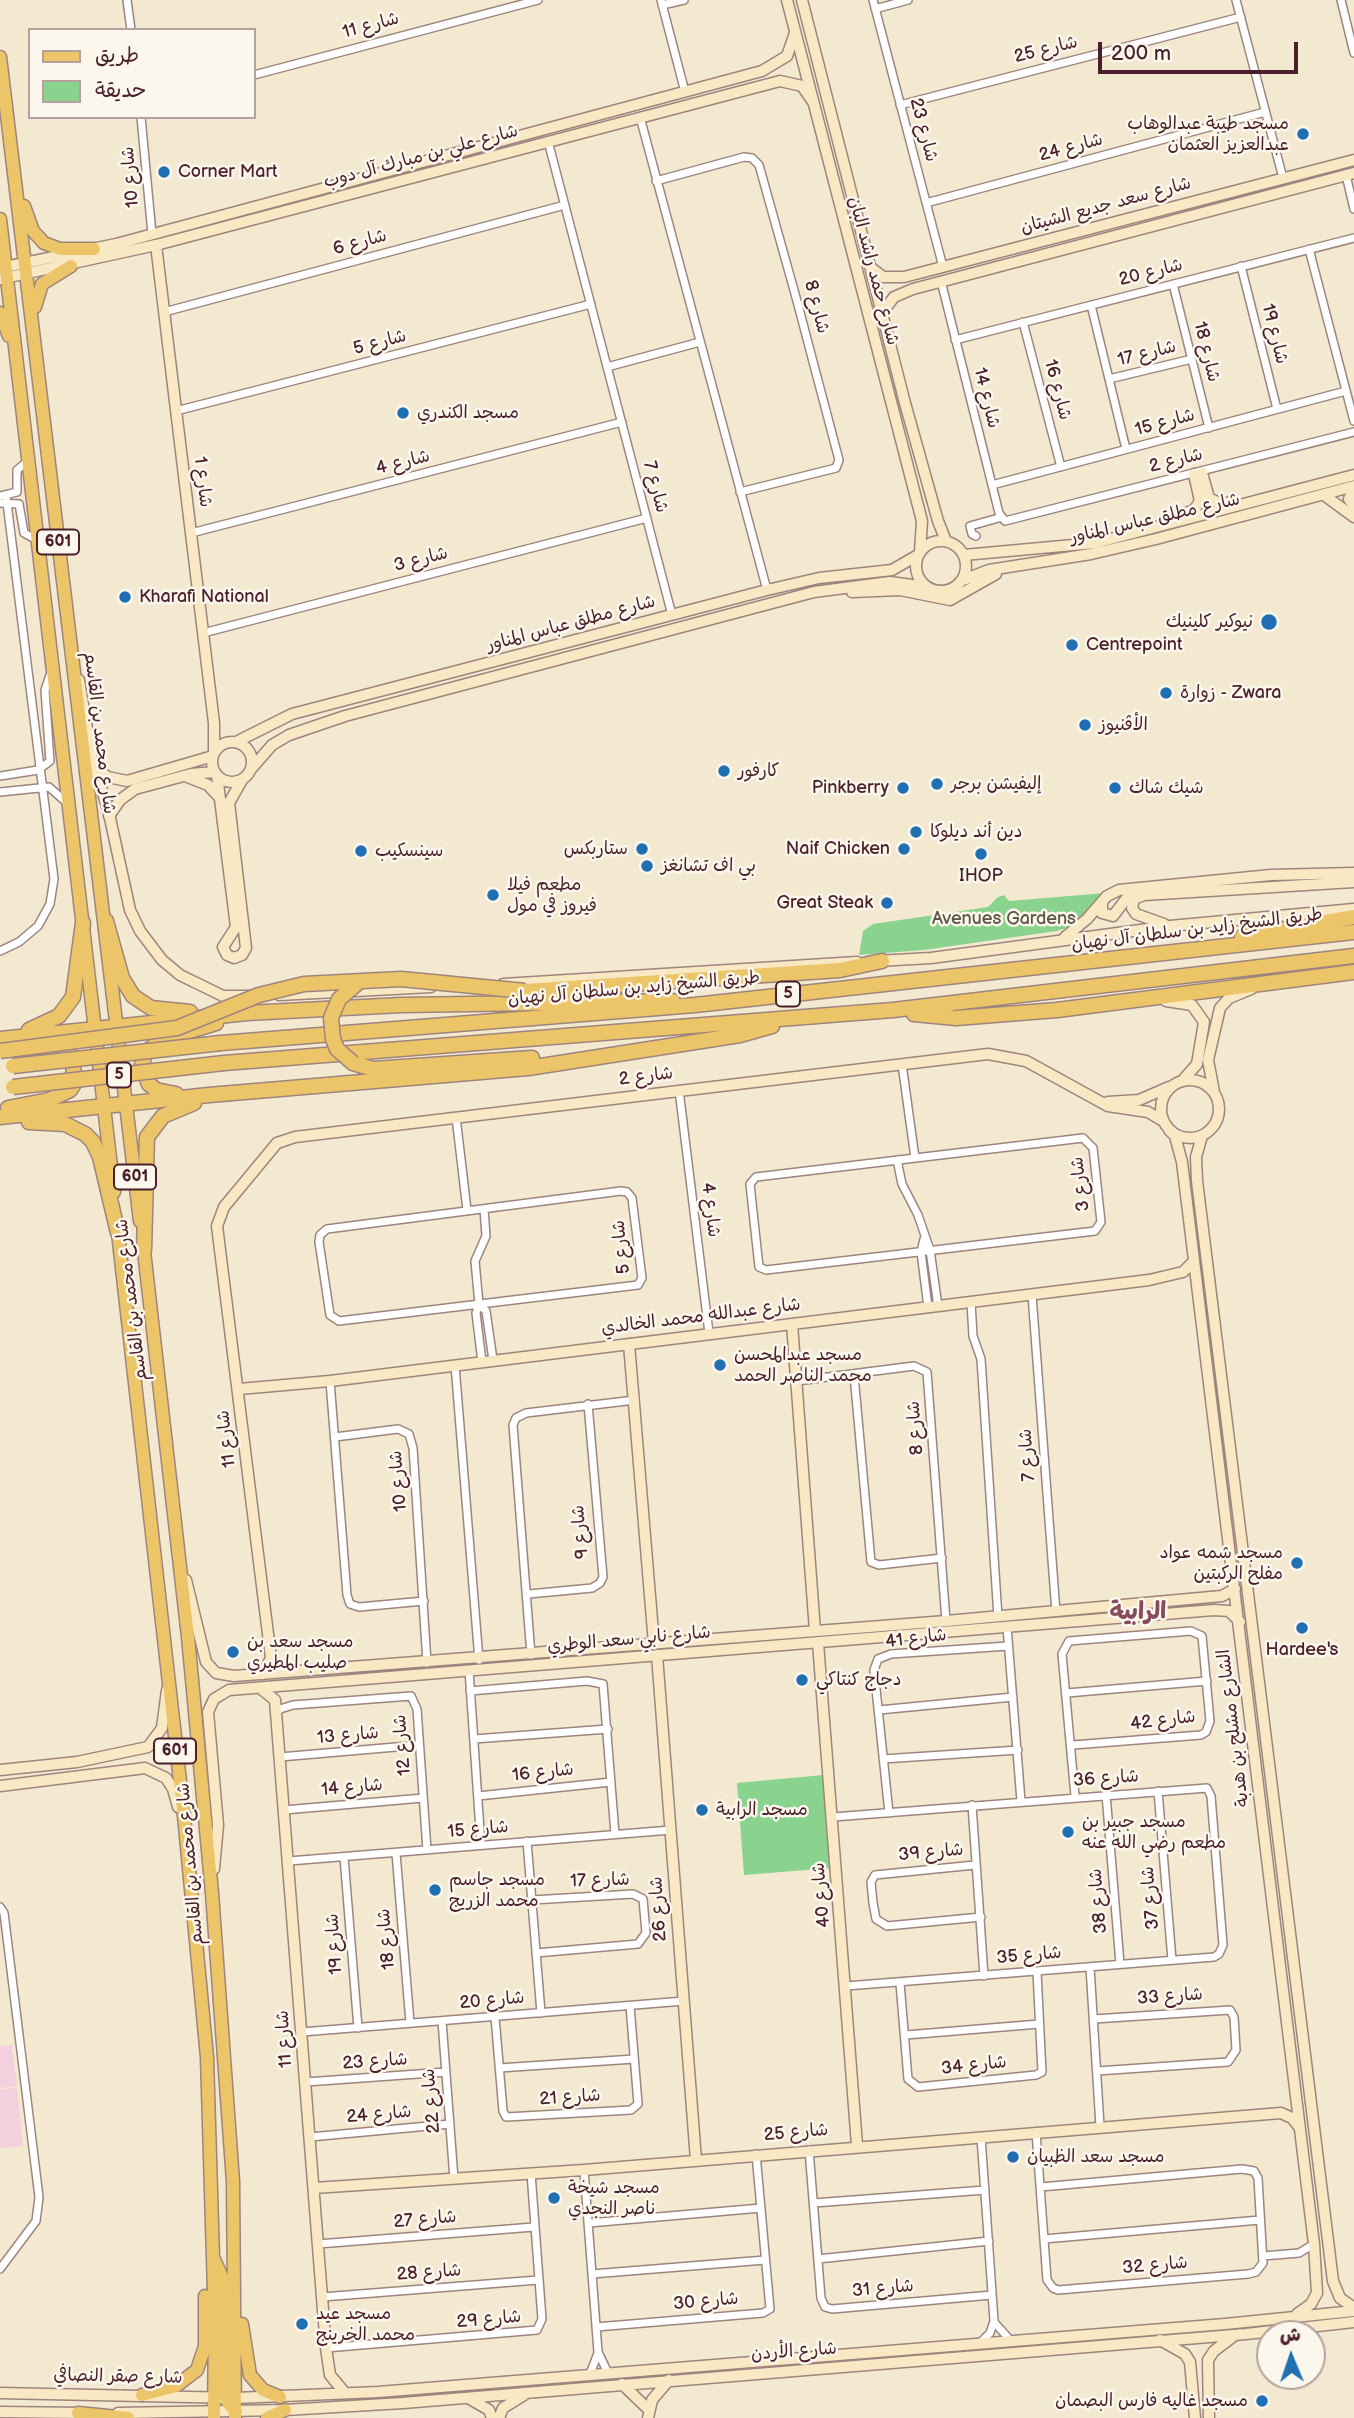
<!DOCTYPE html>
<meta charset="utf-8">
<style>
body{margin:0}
#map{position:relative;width:1354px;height:2418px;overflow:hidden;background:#f3e9d1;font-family:"Balsamiq Sans","Playpen Sans Arabic",sans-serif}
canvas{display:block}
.legend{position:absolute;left:28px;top:28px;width:228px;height:91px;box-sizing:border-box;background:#fbf7ec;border:2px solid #b4a19f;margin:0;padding:9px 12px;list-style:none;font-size:21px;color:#4a1f2b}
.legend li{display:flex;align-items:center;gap:14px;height:35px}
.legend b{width:35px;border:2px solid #b4a19f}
.north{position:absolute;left:1256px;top:2320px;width:70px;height:70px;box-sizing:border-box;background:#fbf7ec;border:2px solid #b4a19f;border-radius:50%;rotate:358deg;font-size:19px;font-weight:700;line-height:28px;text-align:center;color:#4a1f2b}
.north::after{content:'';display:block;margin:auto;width:24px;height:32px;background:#1f6fb2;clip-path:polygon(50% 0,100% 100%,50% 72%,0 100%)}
.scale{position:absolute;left:1098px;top:42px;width:200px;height:32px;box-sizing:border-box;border:4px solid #4a1f2b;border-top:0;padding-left:9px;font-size:21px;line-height:24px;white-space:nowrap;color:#4a1f2b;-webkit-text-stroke:5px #fbf7ec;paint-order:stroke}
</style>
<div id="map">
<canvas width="1354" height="2418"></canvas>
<ul class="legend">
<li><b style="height:9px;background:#edc569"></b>طريق</li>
<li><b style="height:19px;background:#8ad38f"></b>حديقة</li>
</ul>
<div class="north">ش</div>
<div class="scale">200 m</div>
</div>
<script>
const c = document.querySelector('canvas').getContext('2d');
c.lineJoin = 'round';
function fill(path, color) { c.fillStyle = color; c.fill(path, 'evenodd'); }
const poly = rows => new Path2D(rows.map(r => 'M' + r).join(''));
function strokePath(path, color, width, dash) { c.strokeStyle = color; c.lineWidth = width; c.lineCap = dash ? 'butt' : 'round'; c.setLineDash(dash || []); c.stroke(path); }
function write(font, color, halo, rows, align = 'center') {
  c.font = font + ' "Balsamiq Sans","Playpen Sans Arabic",sans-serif'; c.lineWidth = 5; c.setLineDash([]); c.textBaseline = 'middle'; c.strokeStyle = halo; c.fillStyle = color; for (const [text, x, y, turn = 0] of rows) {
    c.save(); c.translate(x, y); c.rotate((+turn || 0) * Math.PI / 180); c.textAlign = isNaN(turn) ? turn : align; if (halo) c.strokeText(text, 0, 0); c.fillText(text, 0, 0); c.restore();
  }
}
const built = poly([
 [12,2045,17,2086,0,2088,0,2046],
 [17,2087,23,2146,0,2148,0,2090]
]);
const green = poly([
 [1105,893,1072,926,1057,931,924,950,859,955,863,931,873,924,988,907,998,897,1004,895,1009,901],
 [823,1775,831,1868,744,1875,737,1783]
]);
const street = poly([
 [127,0,131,30],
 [661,0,685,92],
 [873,0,943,267],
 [1236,0,1283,178],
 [1341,0,1354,53],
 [662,5,684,0],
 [875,9,908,0],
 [254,75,538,0],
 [900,105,1241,17],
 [141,117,152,234],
 [640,117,767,590],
 [548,141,672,615],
 [1346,175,1354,209],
 [656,181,744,157,752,158,759,165,797,301,839,460,836,468,740,492],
 [926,203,1265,112],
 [1309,249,1354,421],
 [1241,266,1277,409],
 [941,281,999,513,1005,521,1354,432],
 [1173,284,1209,428],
 [1091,305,1126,449],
 [164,312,565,205],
 [1023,322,1061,467],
 [955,340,1354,238],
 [607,367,700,342],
 [1109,379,1192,359],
 [176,411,591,304],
 [992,485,1346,391],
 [0,496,17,492,17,470,28,461],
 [0,503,19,504,24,533,37,540],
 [191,533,622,422],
 [976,536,972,534,970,526,1002,517],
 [203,633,647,518],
 [0,776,38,770,50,761,45,690,51,672],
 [0,792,49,787,66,802],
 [0,951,19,942,38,926,50,904,54,879,6,495],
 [902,1064,915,1158],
 [679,1090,709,1333],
 [456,1117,467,1210],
 [1083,1138,1093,1148,1101,1222,1095,1231,766,1270,759,1267,750,1184,756,1177,1083,1138],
 [897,1160,902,1184,918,1215,930,1250,938,1306],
 [621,1191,627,1192,632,1198,642,1278,638,1285,339,1321,330,1315,319,1242,320,1235,327,1229,621,1191],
 [924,1239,921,1252,928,1307],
 [1032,1295,1056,1612],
 [971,1302,973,1336,981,1359,998,1617],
 [479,1304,486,1311,493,1360],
 [482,1362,476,1313,479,1304,475,1261,486,1236,484,1209],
 [455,1365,479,1660],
 [854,1375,871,1562,879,1565,942,1558],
 [330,1381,347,1595,350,1604,359,1607,424,1601],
 [797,1381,914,1366,927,1372,946,1621],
 [335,1437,398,1429,409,1434,413,1448,427,1663],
 [529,1594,592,1588,600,1583,603,1577,588,1404],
 [1007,1627,1021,1801],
 [531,1655,513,1425,516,1418,526,1413,635,1400],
 [469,1670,481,1845],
 [470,1691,587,1681,603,1684,615,1834],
 [1067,1693,1207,1681],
 [879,1710,1013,1697],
 [277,1713,280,1709,293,1705,411,1696,417,1709,427,1850],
 [474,1739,608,1729],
 [1073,1745,1201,1735,1206,1732,1210,1721,1202,1636,1191,1631,1069,1641,1062,1654,1075,1796],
 [280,1757,419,1745],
 [883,1759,1018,1750],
 [1158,1791,1172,1960],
 [1106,1794,1120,1964],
 [478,1796,611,1782],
 [972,1805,984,1976],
 [284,1810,423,1798],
 [889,1813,874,1670,878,1659,891,1654,1008,1646],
 [833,1817,1207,1788,1211,1796,1223,1945,1219,1954,1214,1957,846,1986],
 [527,1841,541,2013],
 [396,1853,410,2023],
 [344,1857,358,2028],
 [289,1861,671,1830],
 [975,1865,875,1875,871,1882,873,1903,876,1919,887,1926,981,1917],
 [532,1900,633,1894,643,1899,646,1933,638,1944,536,1953],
 [0,1907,4,1913,39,2197,36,2221,0,2269],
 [1090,1967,1100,2126],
 [900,1983,908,2079,918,2087,1036,2075,1042,2072,1037,1972],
 [495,2017,503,2111,506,2117,631,2110,638,2104,630,2006],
 [1094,2019,1230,2010,1234,2017,1236,2050,1228,2062,1097,2071],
 [442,2021,454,2179],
 [302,2032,684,2001],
 [906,2035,1039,2024],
 [499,2068,634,2059],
 [306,2082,446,2072],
 [1036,2132,1047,2280,1053,2288,1058,2290,1248,2274,1256,2272,1263,2263,1258,2178,1254,2171,1242,2169,1041,2187],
 [310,2137,450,2124],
 [809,2150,821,2298,825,2307,832,2309,992,2295],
 [584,2170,598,2352,608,2373],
 [814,2203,985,2190],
 [589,2223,761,2208],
 [1044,2239,1260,2220],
 [318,2244,534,2227],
 [1263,2256,1299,2253,1314,2244],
 [818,2259,989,2241],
 [592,2274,765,2260],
 [322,2297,538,2280],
 [994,2322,1011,2341],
 [596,2327,763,2313,770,2309,756,2154],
 [979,2344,990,2333,994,2321,981,2137],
 [326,2348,537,2330,542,2319,531,2173],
 [590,2374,598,2353]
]);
const secondary = poly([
 [787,0,922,521,920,552],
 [802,0,905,403,938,521,946,541],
 [156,245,214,723,214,753],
 [870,267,883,277,904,277,1354,160],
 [0,268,116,244,762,71,787,56,795,33],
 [0,279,156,245,780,81,802,86,813,102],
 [882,313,894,297,913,289,1354,173],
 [1202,473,1209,498,1221,504,1232,502],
 [1354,490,1349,499,1354,506],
 [1324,495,1354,517],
 [1180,515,1194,510,1200,501,1194,474],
 '916 566a25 25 0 1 1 50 0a25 25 0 1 1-50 0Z',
 [964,555,1095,543,1354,475],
 [963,580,989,570,1091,554,1156,539,1354,486],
 [852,592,900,590,950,600,996,574],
 [79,680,92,759,108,809,130,910,140,931,162,960,180,975,223,996,249,996],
 '212 762a20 20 0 1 1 40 0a20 20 0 1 1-40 0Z',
 [236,742,292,714,767,590,819,578,892,570,918,555],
 [94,767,108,777,127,781,213,756],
 [252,768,272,745,289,735,345,716,814,592,890,582,926,587],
 [217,775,236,927,223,947,227,955,234,958,242,955,246,948,229,803,242,780],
 [185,776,208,785,220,798],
 [109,816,120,800,135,789,191,774,215,772],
 [1102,902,1102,913,1113,916,1126,899,1137,895],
 [1164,924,1136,914,1132,908,1134,899,1144,895,1354,882],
 [1065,937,1087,919,1107,896,1119,890,1271,875,1354,873],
 [877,961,931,958,1170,926,1354,909],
 [503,984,857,962],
 [279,995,431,987],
 [1166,1001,1192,1005,1204,1022,1197,1064,1183,1080],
 '1161 1109a29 29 0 1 1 58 0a29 29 0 1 1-58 0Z',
 [1214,1092,1208,1060,1220,1008,1229,998,1251,989],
 [1108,1102,1139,1100,1169,1087],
 [1169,1130,1175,1136,1182,1162,1314,2244,1317,2293,1311,2304,1297,2314],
 [1202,1136,1196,1157,1197,1181,1333,2281,1340,2298,1354,2308],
 [792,1324,815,1631],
 [629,1344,654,1644],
 [239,1389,330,1381,1149,1280,1183,1272,1193,1262],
 [186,1580,206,1662,216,1673,234,1676,946,1621,1222,1596,1235,1589],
 [818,1643,857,2145],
 [657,1655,696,2160],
 [263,1674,271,1658,217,1226,224,1207,277,1143,295,1137,988,1054,1026,1061,1108,1106,1148,1112,1163,1121],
 [260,1688,275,1700,326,2348,330,2375,345,2393],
 [0,1770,77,1762,148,1747,162,1728,167,1690],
 [0,1786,145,1768,166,1778,173,1789,178,1807],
 [214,1869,218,1825,208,1712,214,1699,229,1690,1214,1610,1229,1611,1240,1622],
 [314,2188,584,2170,1281,2113,1292,2118,1299,2127],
 [1160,2340,1185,2354,1190,2362,1195,2418],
 [622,2384,648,2409],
 [0,2393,236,2398,378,2392,1225,2324,1354,2311],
 [470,2399,489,2410,492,2418],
 [0,2412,85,2413],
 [118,2413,285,2410,403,2403,1246,2334,1354,2322],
 [499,2418,503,2408,524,2395],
 [648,2418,652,2400,669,2380],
 [1209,2418,1208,2360,1214,2351,1235,2335]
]);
const primary = poly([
 [0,57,140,1221],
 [24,206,33,231,44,243,60,249,94,249],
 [0,219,114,1192],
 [35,307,42,284,71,266],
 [0,313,9,336],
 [117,1224,184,1816,207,2057,215,2325,214,2418],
 [143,1242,188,1637,212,1893,233,2181,235,2418],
 [213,2257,222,2277,225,2393,228,2403,236,2412],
 [242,2324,250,2375,263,2390,280,2397],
 [142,2395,176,2386,197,2370,205,2346,205,2296],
 [78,2413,128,2418],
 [267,2418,285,2410]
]);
const highway = poly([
 [106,921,122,978,133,996,151,1008,190,1012],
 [1242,937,1354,917],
 [525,991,840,970,882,961],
 [914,1014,956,1018,1057,1010,1354,972],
 [29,1030,59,1016,73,997,83,923],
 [0,1039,247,1013,401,1005,673,1001],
 [221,1043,695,1005,1354,932],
 [224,1063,893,1010,1354,956],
 [353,1063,373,1069,532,1058],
 [176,1094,156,1090,149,1084,142,1065,145,1053,163,1039,216,1023],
 [8,1108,49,1100,70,1090,75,1082,72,1057,65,1048,52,1041],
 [0,1117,209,1095,528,1068,740,1035,772,1026],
 [29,1122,65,1124,85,1134,93,1142,100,1157,118,1233],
 [144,1250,147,1137,163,1116,194,1103]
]);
const highwayBridge = poly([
 [0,1051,177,1028,259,995,304,984,401,979,525,991],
 [353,1063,337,1049,333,1039,331,1018,339,999,360,981],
 [13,1066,221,1043],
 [13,1087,224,1063]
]);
const markers = [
 [1303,134,7,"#1f6fb2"],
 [164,172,7,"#1f6fb2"],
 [403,413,7,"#1f6fb2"],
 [125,597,7,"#1f6fb2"],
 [1269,622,9,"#1f6fb2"],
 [1072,645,7,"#1f6fb2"],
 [1166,693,7,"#1f6fb2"],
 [1085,725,7,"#1f6fb2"],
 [724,771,7,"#1f6fb2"],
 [937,784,7,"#1f6fb2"],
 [903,788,7,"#1f6fb2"],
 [1115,788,7,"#1f6fb2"],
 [916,832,7,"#1f6fb2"],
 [642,849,7,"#1f6fb2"],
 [904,849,7,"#1f6fb2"],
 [361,851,7,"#1f6fb2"],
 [981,854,7,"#1f6fb2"],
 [647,866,7,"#1f6fb2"],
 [493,895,7,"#1f6fb2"],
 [887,903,7,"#1f6fb2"],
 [720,1365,7,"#1f6fb2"],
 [1297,1563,7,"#1f6fb2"],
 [1302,1628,7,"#1f6fb2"],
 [233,1652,7,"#1f6fb2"],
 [802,1680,7,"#1f6fb2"],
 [702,1810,7,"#1f6fb2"],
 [1068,1832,7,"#1f6fb2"],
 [435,1890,7,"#1f6fb2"],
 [1013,2157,7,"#1f6fb2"],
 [554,2198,7,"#1f6fb2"],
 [302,2324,7,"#1f6fb2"],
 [1262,2401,7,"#1f6fb2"]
];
const shields = [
 [58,542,42],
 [788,994,24],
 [119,1075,24],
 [135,1177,42],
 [175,1751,42]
];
const shieldNames = [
 ["601",58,542],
 ["5",788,994],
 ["5",119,1075],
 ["601",135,1177],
 ["601",175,1751]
];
const streetNames = [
 ["شارع 11",371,26,-15],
 ["شارع 25",1046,50,-14],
 ["شارع 23",923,130,75],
 ["شارع 24",1071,148,-15],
 ["شارع علي بن مبارك آل دوب",421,157,-15],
 ["شارع 10",131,177,-95],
 ["شارع سعد جديع الشيتان",1106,206,-15],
 ["شارع 6",360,243,-15],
 ["شارع حمد راشد البان",873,271,75],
 ["شارع 20",1151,273,-14],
 ["شارع 8",816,307,75],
 ["شارع 19",1274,334,76],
 ["شارع 5",380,343,-15],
 ["شارع 18",1206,352,76],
 ["شارع 17",1147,354,-14],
 ["شارع 16",1057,390,75],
 ["شارع 14",986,398,76],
 ["شارع 15",1165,423,-15],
 ["شارع 2",1176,461,-14],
 ["شارع 4",403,463,-14],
 ["شارع 1",202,482,83],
 ["شارع 7",655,487,75],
 ["شارع مطلق عباس المناور",1155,519,-13],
 ["شارع 3",421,560,-14],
 ["شارع مطلق عباس المناور",571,624,-15],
 ["شارع محمد بن القاسم",99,733,83],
 ["طريق الشيخ زايد بن سلطان آل نهيان",1197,930,-7],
 ["طريق الشيخ زايد بن سلطان آل نهيان",634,989,-5],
 ["شارع 2",646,1077,-7],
 ["شارع 3",1081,1184,-97],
 ["شارع 4",710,1210,83],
 ["شارع 5",622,1247,-96],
 ["شارع محمد بن القاسم",132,1300,-97],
 ["شارع عبدالله محمد الخالدي",701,1317,-7],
 ["شارع 8",916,1428,-94],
 ["شارع 11",227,1439,-97],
 ["شارع 7",1028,1455,-94],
 ["شارع 10",399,1481,-95],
 ["شارع 9",581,1532,-95],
 ["شارع 41",916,1639,-7],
 ["شارع نابي سعد الوطري",629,1640,-5],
 ["شارع 42",1163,1721,-7],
 ["الشارع مشلح بن هدبة",1234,1728,-97],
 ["شارع 13",348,1736,-5],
 ["شارع 12",403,1745,-95],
 ["شارع 16",543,1773,-6],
 ["شارع 36",1106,1779,-4],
 ["شارع 14",352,1788,-5],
 ["شارع 15",478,1830,-5],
 ["شارع 39",931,1853,-5],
 ["شارع محمد بن القاسم",191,1864,-95],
 ["شارع 17",600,1881,-2],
 ["شارع 40",822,1895,-95],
 ["شارع 37",1151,1898,-95],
 ["شارع 38",1099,1901,-95],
 ["شارع 26",659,1909,-94],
 ["شارع 18",387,1939,-95],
 ["شارع 19",335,1944,-94],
 ["شارع 35",1029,1956,-5],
 ["شارع 33",1170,1997,-4],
 ["شارع 20",492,2001,-5],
 ["شارع 11",285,2039,-94],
 ["شارع 23",375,2062,-4],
 ["شارع 34",974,2066,-6],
 ["شارع 21",570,2098,-4],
 ["شارع 22",432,2101,-95],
 ["شارع 24",379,2115,-5],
 ["شارع 25",796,2133,-5],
 ["شارع 27",425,2220,-5],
 ["شارع 32",1155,2266,-5],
 ["شارع 28",429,2273,-4],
 ["شارع 31",883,2289,-5],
 ["شارع 30",706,2302,-5],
 ["شارع 29",489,2320,-5],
 ["شارع الأردن",794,2352,-4],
 ["شارع صقر النصافي",118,2377,1]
];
const poiNames = [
 ["مسجد طيبة عبدالوهاب",1289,124,"right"],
 ["عبدالعزيز العثمان",1289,145,"right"],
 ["Corner Mart",178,172],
 ["مسجد الكندري",417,413],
 ["Kharafi National",139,597],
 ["نيوكير كلينيك",1253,622,"right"],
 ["Centrepoint",1086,645],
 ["زوارة - Zwara",1180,693],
 ["الأڤنيوز",1099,725],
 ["كارفور",738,771],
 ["إليفيشن برجر",951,784],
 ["Pinkberry",889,788,"right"],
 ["شيك شاك",1129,788],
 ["دين أند ديلوكا",930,832],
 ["ستاربكس",628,849,"right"],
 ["Naif Chicken",890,849,"right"],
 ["سينسكيب",375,851],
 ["بي اف تشانغز",661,866],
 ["IHOP",981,876,"center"],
 ["مطعم فيلا",507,885],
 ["فيروز في مول",507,906],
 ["Great Steak",873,903,"right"],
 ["مسجد عبدالمحسن",734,1355],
 ["محمد الناصر الحمد",734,1376],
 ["مسجد شمه عواد",1283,1553,"right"],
 ["مفلح الركبتين",1283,1574,"right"],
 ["مسجد سعد بن",247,1642],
 ["صليب المطيري",247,1663],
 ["Hardee's",1302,1650,"center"],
 ["دجاج كنتاكي",816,1680],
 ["مسجد الرابية",716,1810],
 ["مسجد جبير بن",1082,1822],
 ["مطعم رضي الله عنه",1082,1843],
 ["مسجد جاسم",449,1880],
 ["محمد الزريج",449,1901],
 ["مسجد سعد الظبيان",1027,2157],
 ["مسجد شيخة",568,2188],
 ["ناصر النجدي",568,2209],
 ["مسجد عيد",316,2314],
 ["محمد الخرينج",316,2335],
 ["مسجد غاليه فارس البصمان",1248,2401,"right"]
];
const parkNames = [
 ["Avenues Gardens",1004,919]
];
const districtNames = [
 ["الرابية",1138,1613]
];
fill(built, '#f4cfdd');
fill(green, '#8ad38f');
strokePath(street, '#9e847e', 10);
strokePath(secondary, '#9e847e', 13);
strokePath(primary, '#9e847e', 15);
strokePath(highway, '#9e847e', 17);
strokePath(street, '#fff', 7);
strokePath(secondary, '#f8e8c3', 10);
strokePath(primary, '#edc569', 12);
strokePath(highway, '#edc569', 14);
strokePath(highwayBridge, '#9e847e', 17, []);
strokePath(highwayBridge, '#edc569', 14);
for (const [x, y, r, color] of markers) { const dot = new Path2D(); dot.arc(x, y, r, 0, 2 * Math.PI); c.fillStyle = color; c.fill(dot); strokePath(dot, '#fbf7ec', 2.5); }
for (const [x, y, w] of shields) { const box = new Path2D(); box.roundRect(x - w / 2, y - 12.5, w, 25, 5); c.fillStyle = '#fbf7ec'; c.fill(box); strokePath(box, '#4a1f2b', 2); }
write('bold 16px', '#4a1f2b', null, shieldNames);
write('18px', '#4a1f2b', '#fbf7ec', streetNames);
write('18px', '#4a1f2b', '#fbf7ec', poiNames, 'left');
write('18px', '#5d5549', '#fbf7ec', parkNames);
write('bold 24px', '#864c5e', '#fbf7ec', districtNames);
</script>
